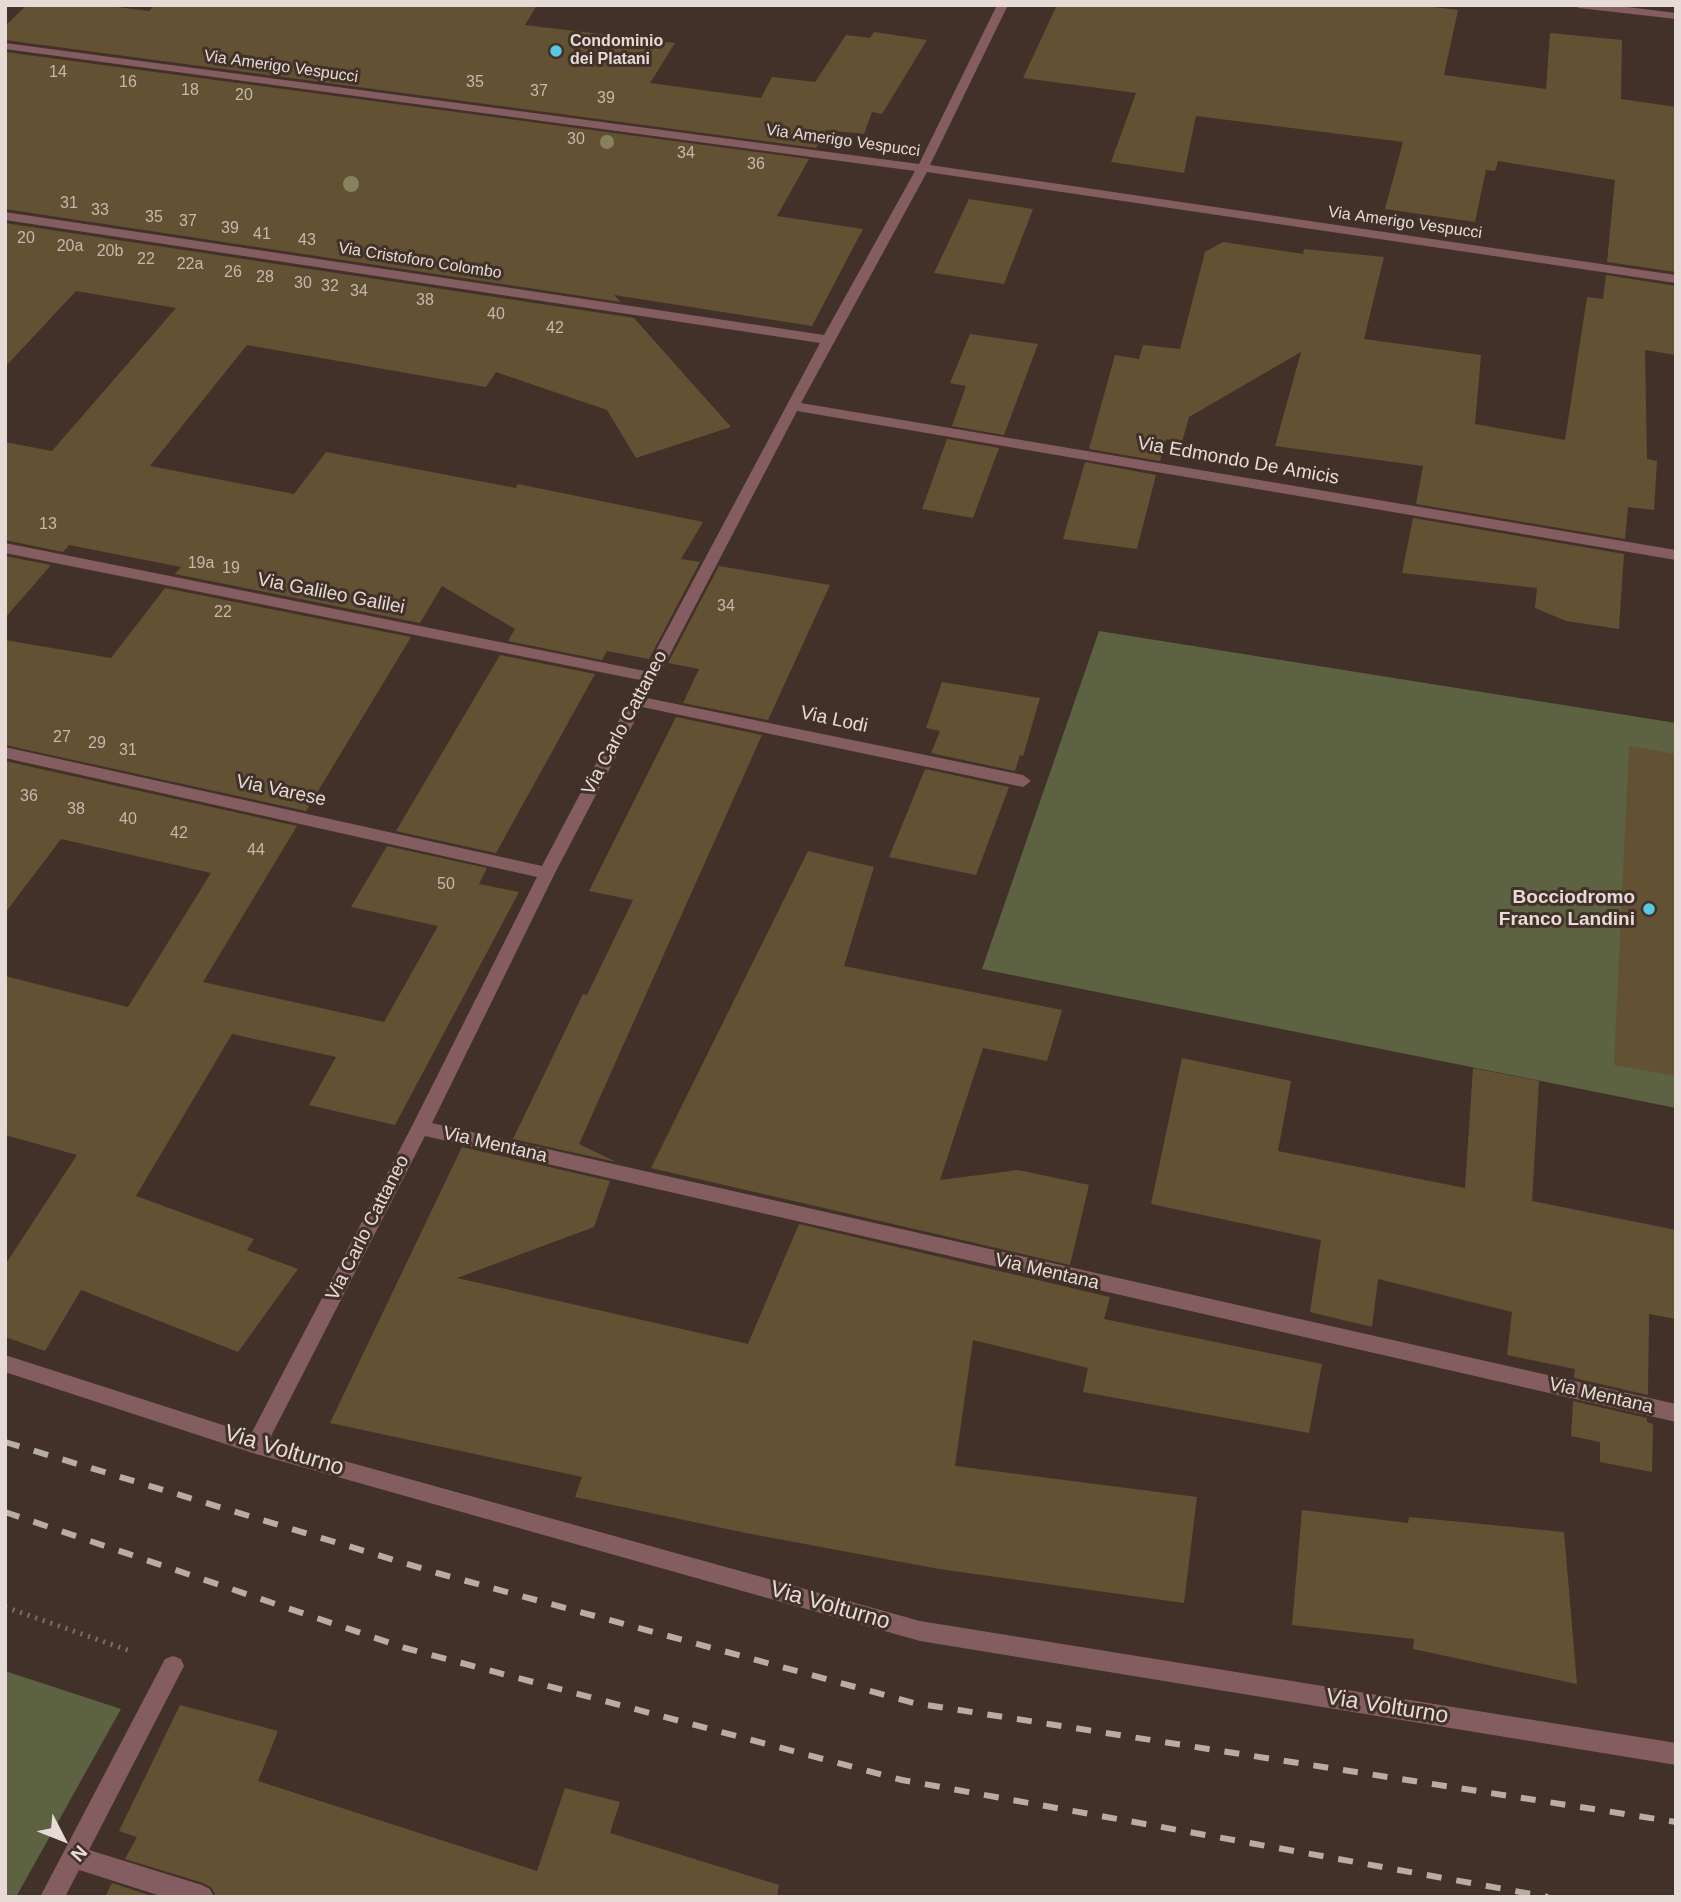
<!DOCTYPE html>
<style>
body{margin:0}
#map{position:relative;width:1681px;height:1902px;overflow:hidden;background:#423129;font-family:Arial,sans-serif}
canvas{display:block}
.frame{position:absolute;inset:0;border:7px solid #e6dbd6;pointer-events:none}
.north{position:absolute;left:28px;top:1804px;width:70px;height:70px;-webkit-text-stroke:5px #423129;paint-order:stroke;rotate:132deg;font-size:19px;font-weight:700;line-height:28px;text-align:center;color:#e6dbd6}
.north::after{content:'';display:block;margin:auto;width:24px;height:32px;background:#e6dbd6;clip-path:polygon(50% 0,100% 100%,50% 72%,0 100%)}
</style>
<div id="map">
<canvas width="1681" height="1902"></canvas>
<div class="frame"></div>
<div class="north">N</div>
</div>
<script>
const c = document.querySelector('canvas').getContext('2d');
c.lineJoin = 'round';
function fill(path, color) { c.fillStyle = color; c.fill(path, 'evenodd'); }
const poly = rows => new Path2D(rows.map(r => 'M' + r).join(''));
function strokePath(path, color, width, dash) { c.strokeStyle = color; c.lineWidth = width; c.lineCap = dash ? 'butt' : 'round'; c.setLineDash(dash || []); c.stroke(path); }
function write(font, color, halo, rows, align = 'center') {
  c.font = font + ' Arial,sans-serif'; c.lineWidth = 6; c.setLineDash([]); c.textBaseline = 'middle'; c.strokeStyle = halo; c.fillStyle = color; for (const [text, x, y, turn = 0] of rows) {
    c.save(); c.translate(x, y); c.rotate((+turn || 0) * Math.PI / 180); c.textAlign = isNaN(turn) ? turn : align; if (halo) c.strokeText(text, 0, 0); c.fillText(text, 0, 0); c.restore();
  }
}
const green = poly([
 [1099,631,1676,723,1676,1108,982,969],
 [5,1671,121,1709,16,1897,5,1897]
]);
const building = poly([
 [27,5,102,5,149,11,155,5,537,5,525,25,675,43,650,83,761,98,772,77,815,82,846,35,870,38,874,32,927,40,882,114,872,112,864,134,826,130,816,148,5,40,5,26],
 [1057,5,1417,5,1458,10,1444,75,1546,89,1550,33,1622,40,1621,99,1676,107,1676,272,1607,262,1615,180,1498,161,1495,171,1486,170,1475,222,1385,209,1403,142,1196,116,1184,173,1111,162,1136,93,1023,78],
 [5,52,809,159,777,216,863,229,812,326,614,295,621,302,5,209],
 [969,199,1033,209,1004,284,934,273],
 [5,223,634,318,731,427,636,458,607,410,496,372,486,387,247,345,150,466,294,494,326,452,516,488,518,484,703,522,681,559,700,562,649,659,607,651,602,660,508,641,515,629,442,586,420,623,175,574,181,567,69,545,63,552,5,540,5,442,52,451,176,308,76,291,5,367],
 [1223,242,1303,254,1304,249,1384,257,1364,339,1481,355,1475,424,1565,440,1587,297,1603,299,1606,275,1676,286,1676,355,1645,350,1647,459,1657,461,1654,510,1628,507,1625,539,1416,504,1423,466,1275,446,1301,352,1189,417,1182,442,1166,439,1160,461,1089,449,1115,355,1139,359,1143,345,1180,349,1205,252],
 [970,334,1038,344,1004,435,952,426,966,386,950,383],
 [947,439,999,448,973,518,922,509],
 [1085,462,1156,475,1137,549,1063,539],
 [1413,518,1624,554,1619,629,1566,621,1535,608,1537,588,1402,573],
 [5,556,51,565,5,618],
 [719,566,830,585,768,720,683,703,699,669,668,663],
 [165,588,411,637,306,811,5,745,5,640,111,658],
 [500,655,595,674,496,853,396,831],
 [942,682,1040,698,1023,756,1020,755,1015,771,931,753,940,731,926,728],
 [676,717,762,735,579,1144,616,1162,513,1139,583,994,587,995,633,900,589,891],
 [1629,746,1676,754,1676,1076,1614,1065],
 [5,761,297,826,203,982,384,1022,438,926,351,907,387,846,487,868,479,884,519,892,395,1125,309,1105,336,1057,232,1034,136,1196,254,1239,247,1250,298,1269,238,1352,81,1290,45,1351,5,1337,5,1265,77,1155,5,1135,5,976,128,1007,211,873,61,839,5,913],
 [925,769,1009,787,976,875,889,857],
 [808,851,874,867,844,966,1062,1010,1047,1061,983,1048,940,1180,1018,1170,1089,1185,1070,1265,651,1168],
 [1182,1058,1291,1081,1278,1151,1465,1188,1473,1068,1539,1081,1532,1201,1676,1230,1676,1319,1649,1314,1648,1395,1574,1378,1575,1369,1507,1355,1512,1312,1378,1279,1372,1327,1310,1312,1321,1240,1151,1204],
 [462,1147,610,1181,594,1227,457,1278,748,1344,799,1224,1110,1297,1104,1319,1322,1364,1309,1433,1083,1392,1088,1368,973,1340,955,1466,1197,1497,1184,1603,939,1569,746,1533,575,1497,582,1477,330,1423],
 [1573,1401,1647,1418,1647,1422,1653,1424,1652,1472,1600,1462,1600,1442,1571,1436],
 [1302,1510,1408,1523,1409,1517,1564,1532,1577,1684,1413,1649,1414,1639,1292,1625],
 [180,1705,278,1731,258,1781,537,1871,565,1788,620,1802,610,1833,779,1885,777,1897,216,1897,212,1888,203,1883,125,1859,137,1837,119,1831],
 [112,1883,155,1897,105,1897]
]);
const path = poly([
 [5,1607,133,1652]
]);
const minor = poly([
 [997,5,1008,5,930,165,1676,275,1676,283,927,172,801,403,1676,550,1676,560,797,411,647,698,1023,775,1031,781,1023,787,642,707,555,873,432,1123,1676,1404,1676,1422,425,1136,269,1440,920,1621,1676,1743,1676,1765,920,1641,256,1454,5,1372,5,1355,251,1434,411,1128,537,877,5,758,5,747,542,866,640,680,5,553,5,543,645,671,820,343,5,220,5,212,824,335,915,171,5,49,5,43,919,164,997,5],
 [1574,5,1611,5,1676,13,1676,19,1579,8,1574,5],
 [173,1656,181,1659,184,1666,89,1850,202,1885,210,1889,214,1897,164,1897,79,1870,65,1897,40,1897,165,1659,173,1656]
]);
const rail = poly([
 [5,1442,437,1573,914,1703,1676,1822],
 [5,1512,405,1648,902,1780,1548,1897]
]);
const trees = [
 [607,142,7],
 [351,184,8]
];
const markers = [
 [556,51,7,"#57c9e2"],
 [1649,909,7,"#57c9e2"]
];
const farPoinames = [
 ["Condominio",570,42],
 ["dei Platani",570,60]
];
const farStreetnames = [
 ["Via Amerigo Vespucci",281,67,8],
 ["Via Amerigo Vespucci",843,141,8],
 ["Via Amerigo Vespucci",1405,223,8],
 ["Via Cristoforo Colombo",420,261,9]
];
const numberNames = [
 ["14",58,73],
 ["16",128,83],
 ["35",475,83],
 ["18",190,91],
 ["37",539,92],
 ["20",244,96],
 ["39",606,99],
 ["30",576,140],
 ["34",686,154],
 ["36",756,165],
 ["31",69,204],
 ["33",100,211],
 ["35",154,218],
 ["37",188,222],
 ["39",230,229],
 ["41",262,235],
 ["20",26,239],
 ["43",307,241],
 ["20a",70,247],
 ["20b",110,252],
 ["22",146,260],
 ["22a",190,265],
 ["26",233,273],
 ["28",265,278],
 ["30",303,284],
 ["32",330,287],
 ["34",359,292],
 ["38",425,301],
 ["40",496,315],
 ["42",555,329],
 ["13",48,525],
 ["19a",201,564],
 ["19",231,569],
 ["34",726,607],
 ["22",223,613],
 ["27",62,738],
 ["29",97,744],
 ["31",128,751],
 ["36",29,797],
 ["38",76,810],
 ["40",128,820],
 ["42",179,834],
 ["44",256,851],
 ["50",446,885]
];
const streetNames = [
 ["Via Edmondo De Amicis",1238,461,10],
 ["Via Galileo Galilei",331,594,11],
 ["Via Lodi",834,720,12],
 ["Via Carlo Cattaneo",625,723,-62],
 ["Via Varese",281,791,12],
 ["Via Mentana",495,1145,13],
 ["Via Carlo Cattaneo",368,1228,-63],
 ["Via Mentana",1047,1272,13],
 ["Via Mentana",1601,1396,13]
];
const poiNames = [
 ["Bocciodromo",1635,898],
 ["Franco Landini",1635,920]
];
const nearStreetnames = [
 ["Via Volturno",284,1451,17],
 ["Via Volturno",830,1606,16],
 ["Via Volturno",1387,1707,9]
];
fill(green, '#5d6243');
fill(building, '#635133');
strokePath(path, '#7d6f68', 5, [2, 6]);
fill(minor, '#845d60');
strokePath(rail, '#b8aca6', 6, [15, 15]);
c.fillStyle = '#86825d';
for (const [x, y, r] of trees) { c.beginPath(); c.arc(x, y, r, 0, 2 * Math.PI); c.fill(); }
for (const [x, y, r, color] of markers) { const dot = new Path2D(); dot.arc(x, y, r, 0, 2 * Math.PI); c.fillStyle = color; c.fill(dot); strokePath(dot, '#423129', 2.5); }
write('bold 16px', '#e6dbd6', '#423129', farPoinames, 'left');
write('16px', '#e6dbd6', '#423129', farStreetnames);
write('16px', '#c5b8ad', null, numberNames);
write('19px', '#e6dbd6', '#423129', streetNames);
write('bold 19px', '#e6dbd6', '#423129', poiNames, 'right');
write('23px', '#e6dbd6', '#423129', nearStreetnames);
</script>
